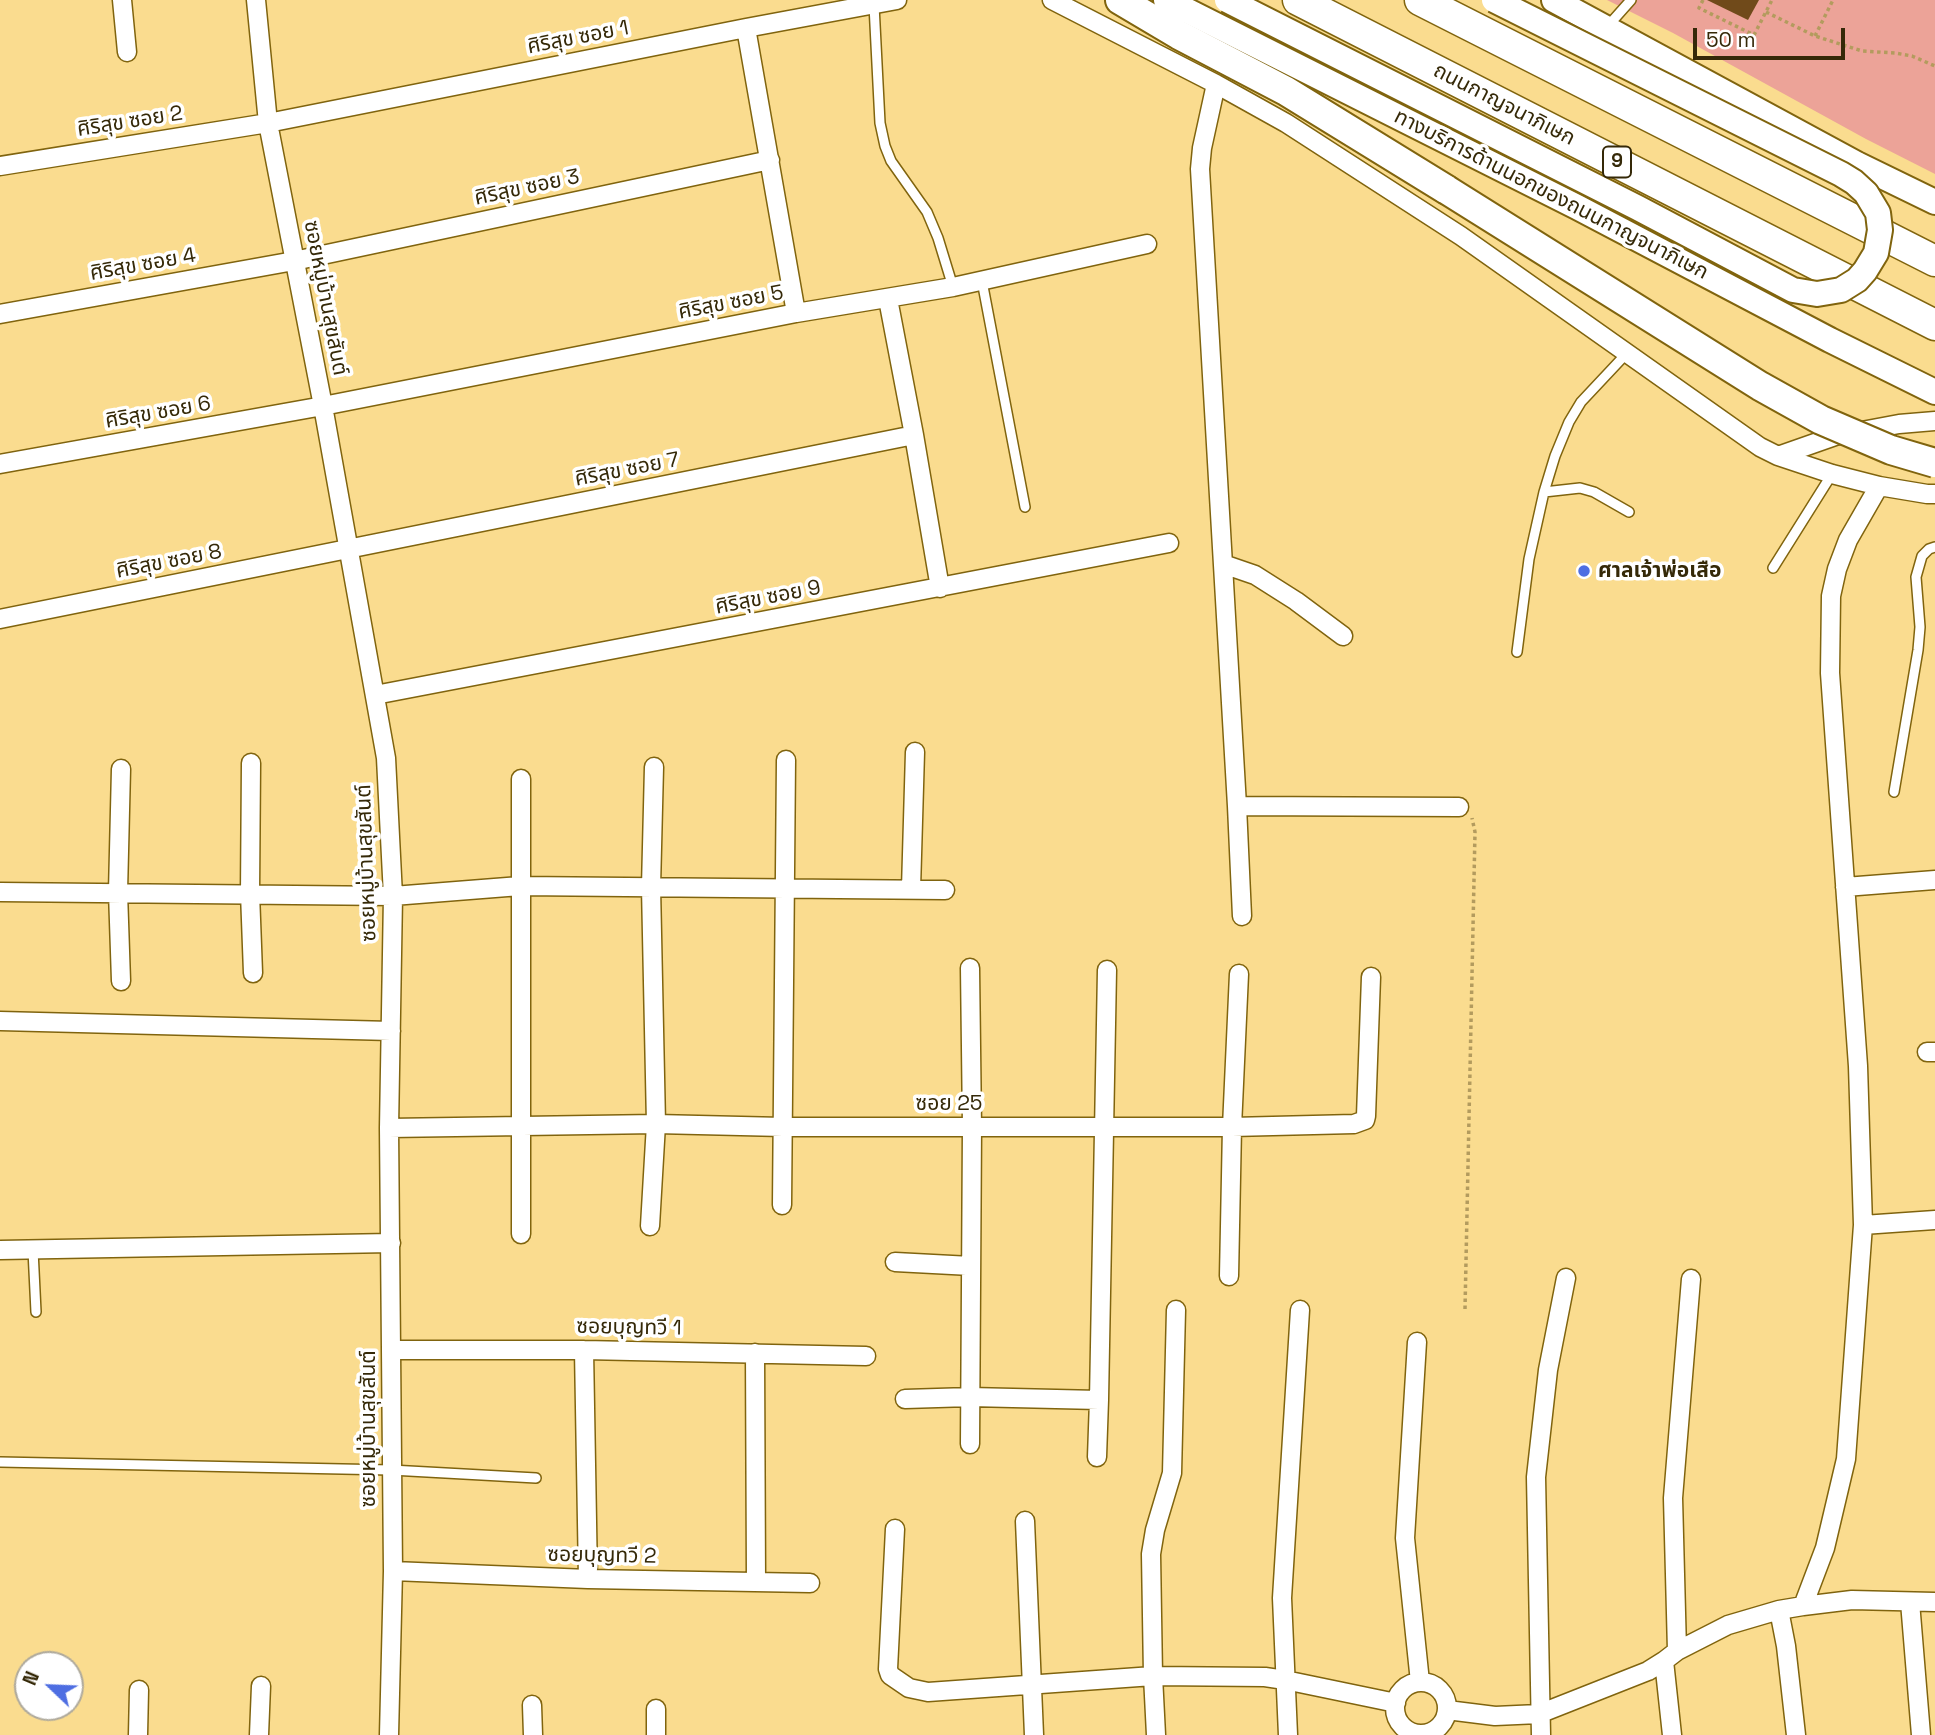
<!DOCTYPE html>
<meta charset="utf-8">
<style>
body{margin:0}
#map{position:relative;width:1935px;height:1735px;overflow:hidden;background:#fadc8f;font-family:"Space Grotesk",sans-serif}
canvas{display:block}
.north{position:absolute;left:14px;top:1651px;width:70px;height:70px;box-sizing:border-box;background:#fff;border:2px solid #aea99c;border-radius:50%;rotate:293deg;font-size:19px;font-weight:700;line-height:28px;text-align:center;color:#352908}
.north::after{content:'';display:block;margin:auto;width:24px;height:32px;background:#4e6ee2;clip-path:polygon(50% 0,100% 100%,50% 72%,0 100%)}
.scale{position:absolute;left:1693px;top:28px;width:152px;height:32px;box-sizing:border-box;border:4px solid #352908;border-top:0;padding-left:9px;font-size:21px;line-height:24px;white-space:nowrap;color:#352908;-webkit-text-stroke:5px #fff;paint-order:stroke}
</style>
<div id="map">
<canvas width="1935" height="1735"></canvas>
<div class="north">N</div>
<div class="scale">50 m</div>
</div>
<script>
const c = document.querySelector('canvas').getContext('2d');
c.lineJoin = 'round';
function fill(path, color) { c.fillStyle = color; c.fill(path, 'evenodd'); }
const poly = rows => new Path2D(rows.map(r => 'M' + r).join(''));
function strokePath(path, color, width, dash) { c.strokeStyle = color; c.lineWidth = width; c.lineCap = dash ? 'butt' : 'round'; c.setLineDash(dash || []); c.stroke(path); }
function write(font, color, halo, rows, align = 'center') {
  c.font = font + ' "Space Grotesk","Noto Sans Thai",sans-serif'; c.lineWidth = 7; c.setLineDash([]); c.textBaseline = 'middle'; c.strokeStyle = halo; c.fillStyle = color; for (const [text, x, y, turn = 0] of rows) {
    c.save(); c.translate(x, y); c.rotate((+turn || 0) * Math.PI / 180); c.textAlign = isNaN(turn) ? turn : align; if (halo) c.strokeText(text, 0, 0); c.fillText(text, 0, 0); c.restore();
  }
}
const green = poly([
 [1607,0,1935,0,1935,174,1866,139,1673,33]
]);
const building = poly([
 [1707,0,1759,0,1748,20]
]);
const path = poly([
 [1703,0,1699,8,1754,35,1772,0],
 [1766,12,1815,36,1862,51,1895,53,1912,56,1935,66],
 [1815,36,1833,0],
 [1465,1309,1475,832,1472,818]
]);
const service = poly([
 [874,5,880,123,885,146,891,161,927,212,938,238,953,287],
 [1607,27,1631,0],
 [982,281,1025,507],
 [1544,492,1580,488,1594,492,1629,512],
 [1773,568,1832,474],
 [1517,652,1529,559,1544,492,1555,456,1569,422,1581,402,1627,353],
 [1894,792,1918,650,1920,627,1916,577,1922,556,1929,549,1935,547],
 [33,1250,36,1312],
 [0,1462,391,1470,536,1478]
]);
const minor = poly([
 [122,0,127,52],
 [256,0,268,123,323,406,386,758,393,896,389,1128,393,1571,389,1735],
 [1052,0,1216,84,1286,123,1461,236,1760,447,1778,456,1832,474,1879,486,1927,494,1935,494],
 [746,28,796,313],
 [1216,84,1202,148,1200,169,1237,806,1242,916],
 [0,166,268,123,746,28,897,0],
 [888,299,914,435,940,588],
 [0,314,294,261,770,160],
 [1778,456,1835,436,1899,424,1935,421],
 [0,464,323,406,796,313,953,287,1147,244],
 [1223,564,1255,575,1296,601,1343,636],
 [0,619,914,435],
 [375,695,1169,543],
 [251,763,250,893,253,973],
 [121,769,118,892,121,981],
 [521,779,521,1234],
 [1237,806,1459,807],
 [1845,887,1935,880],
 [911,889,915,752],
 [0,892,393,896,520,886,945,890],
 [970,968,972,1127,970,1444],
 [0,1021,391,1031],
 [1927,1052,1935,1052],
 [389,1128,656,1124,783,1127,1232,1127,1354,1124,1365,1120,1366,1116,1371,977],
 [782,1205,786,760],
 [1863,1225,1935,1220],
 [650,1226,656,1124,651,887,654,767],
 [0,1250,391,1243],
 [895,1262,971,1266],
 [1229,1276,1232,1127,1239,974],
 [1417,1342,1405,1538,1420,1682],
 [392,1350,584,1350,866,1356],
 [584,1350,588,1579],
 [755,1353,756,1581],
 [905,1399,970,1397,1099,1400],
 [1097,1457,1099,1400,1107,970],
 [1025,1521,1034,1735],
 [895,1529,888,1669,890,1675,909,1688,928,1692,1153,1676,1265,1677,1285,1680,1396,1703],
 [393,1571,588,1579,810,1583],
 [1910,1602,1921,1735],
 [1803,1606,1852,1600,1935,1602],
 [1779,1610,1786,1646,1796,1735],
 [1677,1651,1673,1498,1691,1279],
 [1664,1661,1672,1735],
 '1395 1708a26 26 0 1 1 52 0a26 26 0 1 1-52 0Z',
 [532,1705,533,1735],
 [1447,1710,1495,1716,1539,1714,1648,1671,1664,1661,1677,1651,1728,1625,1779,1610,1803,1606,1825,1548,1846,1459,1863,1225,1858,1066,1830,673,1831,596,1837,569,1848,540,1879,486],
 [138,1735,139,1690],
 [259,1735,261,1686],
 [656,1735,656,1709],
 [1156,1735,1153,1676,1151,1554,1155,1530,1172,1473,1176,1310],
 [1288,1735,1282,1598,1300,1310],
 [1541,1735,1536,1477,1548,1370,1566,1278]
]);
const secondary = poly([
 [1166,0,1577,207,1830,340,1935,392],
 [1554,0,1857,164,1935,202]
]);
const primary = poly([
 [1120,0,1179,35,1286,91,1447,190]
]);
const trunk = poly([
 [1298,0,1935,325],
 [1420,0,1935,261]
]);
const secondaryBridge = poly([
 [1227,0,1638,208,1793,290,1817,294,1841,290,1857,280,1865,271,1876,253,1880,230,1878,213,1866,193,1854,182,1841,174,1494,0]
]);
const primaryBridge = poly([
 [1447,190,1760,386,1821,420,1891,450,1935,463]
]);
const markers = [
 [1584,571,7,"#4e6ee2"]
];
const shields = [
 [1617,162,28]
];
const shieldNames = [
 ["9",1617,162]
];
const streetNames = [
 ["ศิริสุข ซอย 1",578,38,-11],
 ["ถนนกาญจนาภิเษก",1504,105,27],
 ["ศิริสุข ซอย 2",130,122,-9],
 ["ศิริสุข ซอย 3",527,188,-12],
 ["ทางบริการด้านนอกของถนนกาญจนาภิเษก",1551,195,27],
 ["ศิริสุข ซอย 4",143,265,-10],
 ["ซอยหมู่บ้านสุขสันต์",325,298,79],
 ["ศิริสุข ซอย 5",731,303,-11],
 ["ศิริสุข ซอย 6",158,413,-10],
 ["ศิริสุข ซอย 7",627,470,-11],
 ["ศิริสุข ซอย 8",169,562,-11],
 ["ศิริสุข ซอย 9",768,598,-11],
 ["ซอยหมู่บ้านสุขสันต์",367,863,-92],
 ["ซอย 25",949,1104],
 ["ซอยบุญทวี 1",629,1328,1],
 ["ซอยหมู่บ้านสุขสันต์",369,1429,-90],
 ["ซอยบุญทวี 2",602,1556,1]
];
const poiNames = [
 ["ศาลเจ้าพ่อเสือ",1598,571]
];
fill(green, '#eca398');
fill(building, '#704a1a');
strokePath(service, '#80640e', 12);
strokePath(minor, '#80640e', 21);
strokePath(secondary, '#80640e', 28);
strokePath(primary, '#80640e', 32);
strokePath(trunk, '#80640e', 33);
strokePath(path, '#b39b5e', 3.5, [3.5, 3.5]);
strokePath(service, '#fff', 9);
strokePath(minor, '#fff', 18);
strokePath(secondary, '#fff', 24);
strokePath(primary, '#fff', 28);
strokePath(trunk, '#fff', 30);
strokePath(secondaryBridge, '#80640e', 28, []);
strokePath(primaryBridge, '#80640e', 32, []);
strokePath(secondaryBridge, '#fff', 24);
strokePath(primaryBridge, '#fff', 28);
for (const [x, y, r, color] of markers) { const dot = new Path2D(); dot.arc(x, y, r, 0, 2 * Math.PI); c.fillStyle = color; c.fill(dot); strokePath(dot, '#fff', 2.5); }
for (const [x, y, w] of shields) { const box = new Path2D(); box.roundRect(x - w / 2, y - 15.5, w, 31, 5); c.fillStyle = '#fff'; c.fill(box); strokePath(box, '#352908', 2); }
write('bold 19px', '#352908', null, shieldNames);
write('21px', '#352908', '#fff', streetNames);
write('bold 21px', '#352908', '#fff', poiNames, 'left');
</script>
